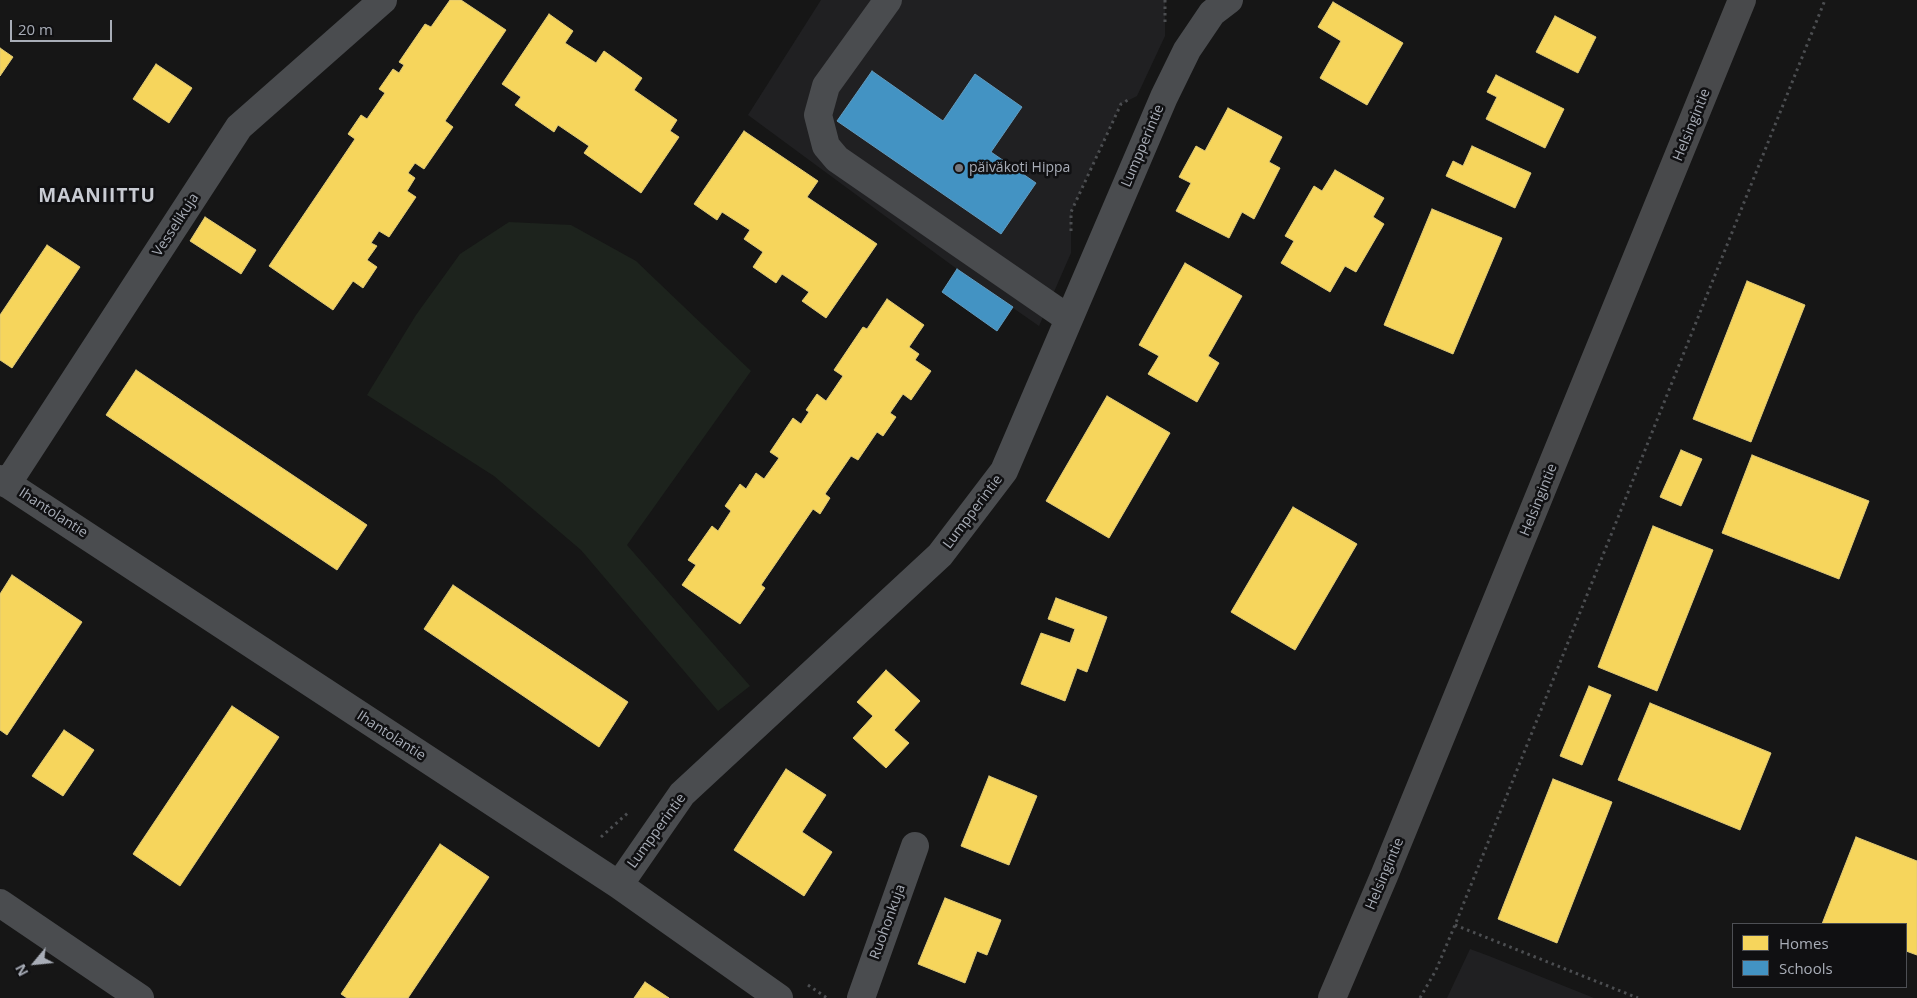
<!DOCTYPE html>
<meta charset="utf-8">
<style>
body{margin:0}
#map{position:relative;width:1917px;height:998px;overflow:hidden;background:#161616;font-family:"Open Sans",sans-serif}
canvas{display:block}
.legend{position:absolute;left:1732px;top:923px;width:175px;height:65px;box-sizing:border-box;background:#101012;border:1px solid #4d4f54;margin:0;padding:6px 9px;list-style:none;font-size:15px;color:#a8adb7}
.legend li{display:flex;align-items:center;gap:10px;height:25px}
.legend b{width:25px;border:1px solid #4d4f54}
.north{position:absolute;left:10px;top:938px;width:50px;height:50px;-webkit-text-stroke:4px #101012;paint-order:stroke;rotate:242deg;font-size:14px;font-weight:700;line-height:20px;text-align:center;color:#a8adb7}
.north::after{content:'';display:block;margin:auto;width:18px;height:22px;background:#a8adb7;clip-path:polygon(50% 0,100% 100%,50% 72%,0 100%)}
.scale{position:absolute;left:10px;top:20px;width:102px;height:22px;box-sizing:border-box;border:2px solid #a8adb7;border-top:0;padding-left:6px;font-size:15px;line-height:18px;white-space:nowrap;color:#a8adb7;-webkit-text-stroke:4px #101012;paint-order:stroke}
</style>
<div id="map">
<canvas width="1917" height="998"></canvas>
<ul class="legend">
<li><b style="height:14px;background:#f6d55c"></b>Homes</li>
<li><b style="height:14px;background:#4393c3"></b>Schools</li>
</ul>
<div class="north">N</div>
<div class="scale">20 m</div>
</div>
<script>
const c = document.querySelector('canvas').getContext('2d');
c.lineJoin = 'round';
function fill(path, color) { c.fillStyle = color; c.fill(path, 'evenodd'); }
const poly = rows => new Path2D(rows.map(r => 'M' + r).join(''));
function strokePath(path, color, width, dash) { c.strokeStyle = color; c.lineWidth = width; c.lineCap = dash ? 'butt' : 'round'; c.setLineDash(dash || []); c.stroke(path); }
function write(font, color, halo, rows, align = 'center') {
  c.font = font + ' "Open Sans",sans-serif'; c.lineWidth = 5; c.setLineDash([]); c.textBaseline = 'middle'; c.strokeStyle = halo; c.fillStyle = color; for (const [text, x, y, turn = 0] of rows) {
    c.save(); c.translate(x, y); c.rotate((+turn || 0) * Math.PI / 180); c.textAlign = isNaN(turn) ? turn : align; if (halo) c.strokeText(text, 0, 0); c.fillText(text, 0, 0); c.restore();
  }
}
const built = poly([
 [821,0,1165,0,1165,36,1137,96,1121,104,1071,212,1071,253,1039,326,957,269,748,115],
 [1470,949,1489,956,1594,998,1447,998]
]);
const green = poly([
 [509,222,571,225,636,261,751,371,627,545,750,686,718,711,581,550,494,476,367,395,416,315,460,254]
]);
const homes = poly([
 [450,0,461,0,506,30,445,121,453,127,424,169,415,163,408,173,415,178,407,191,416,197,389,237,379,231,371,243,377,246,367,260,377,267,363,288,353,281,333,310,269,266,355,139,348,134,361,115,367,119,385,93,379,89,393,69,399,73,404,65,399,62,425,24,431,27,450,0],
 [1333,2,1403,43,1367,105,1320,78,1341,41,1318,27,1333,2],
 [549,14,573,31,565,43,596,63,604,51,642,78,634,90,677,120,670,131,679,137,641,193,584,153,589,146,558,125,554,132,515,105,521,97,502,84,549,14],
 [1555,16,1596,37,1578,73,1536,52,1555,16],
 [0,48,13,57,0,76,0,48],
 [156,64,192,88,169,123,133,99,156,64],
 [1496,75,1564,109,1545,148,1486,119,1497,97,1487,92,1496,75],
 [1228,108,1282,137,1269,162,1280,168,1254,219,1242,212,1229,238,1176,211,1191,183,1179,177,1196,146,1205,151,1228,108],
 [744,131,818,181,807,197,877,244,826,318,802,301,809,292,782,274,776,283,753,267,763,252,744,239,750,230,722,212,717,220,694,204,744,131],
 [1472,146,1531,173,1515,208,1446,176,1453,161,1463,166,1472,146],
 [1335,170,1384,198,1373,217,1384,224,1356,272,1345,266,1330,292,1281,263,1294,241,1285,236,1314,186,1322,191,1335,170],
 [1432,209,1502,238,1453,354,1384,325,1432,209],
 [205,217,256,250,241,274,190,241,205,217],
 [47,245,80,267,12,368,0,360,0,315,47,245],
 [1185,263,1242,296,1208,356,1219,363,1197,402,1148,374,1159,356,1139,345,1185,263],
 [1747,281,1805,305,1751,442,1693,419,1747,281],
 [887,299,924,325,909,347,919,354,915,360,931,371,911,400,903,394,890,413,896,417,883,436,877,432,858,460,851,456,825,494,830,498,820,514,813,509,761,585,765,588,740,624,682,585,696,565,688,560,712,526,718,531,731,511,725,506,740,484,746,489,756,473,764,479,779,458,770,452,793,418,801,424,809,412,806,410,817,394,826,401,843,376,834,370,863,327,867,329,887,299],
 [136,370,367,525,337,570,106,415,136,370],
 [1107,396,1170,433,1109,538,1046,501,1107,396],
 [1681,450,1702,459,1681,506,1660,497,1681,450],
 [1752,455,1869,501,1839,579,1722,533,1752,455],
 [1293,507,1357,544,1295,650,1231,612,1293,507],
 [1653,526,1713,550,1657,691,1598,667,1653,526],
 [12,575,82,622,7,735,0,730,0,594,12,575],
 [453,585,628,702,599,747,424,629,453,585],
 [1056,598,1107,617,1087,672,1077,668,1065,701,1021,684,1041,633,1070,643,1075,629,1048,619,1056,598],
 [886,670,920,701,894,730,909,743,886,768,853,738,873,716,857,702,886,670],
 [1589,686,1611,695,1582,765,1560,756,1589,686],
 [1650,703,1771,753,1740,830,1618,780,1650,703],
 [232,706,279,737,180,886,133,854,232,706],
 [64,730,94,750,63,796,32,776,64,730],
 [786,769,826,795,802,832,832,852,804,896,734,850,786,769],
 [989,776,1037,796,1009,865,961,846,989,776],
 [1553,779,1612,802,1557,943,1498,919,1553,779],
 [1856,837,1917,861,1917,955,1906,951,1906,924,1822,924,1856,837],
 [440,844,489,877,408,998,347,998,341,994,440,844],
 [945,898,1001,920,987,955,977,951,965,983,918,964,945,898],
 [645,982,669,998,634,998,645,982]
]);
const schools = poly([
 [872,71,943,121,975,74,1022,107,991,152,1036,183,1001,234,837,121,872,71],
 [957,269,1013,307,997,331,942,292,957,269]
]);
const path = poly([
 [1165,0,1165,26],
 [1071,231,1071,212,1121,104,1128,100],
 [601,837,630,811],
 [1455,925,1638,998],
 [808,985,827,998],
 [1420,998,1436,970,1455,925,1825,0]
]);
const minor = poly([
 [888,0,826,86,818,115,826,146,837,159,1069,319],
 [0,479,619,885,779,998],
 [7,484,239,127,383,0],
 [619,885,682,794,940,555,1004,471,1164,97,1187,50,1212,13,1229,0],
 [0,903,140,998],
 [861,998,915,846]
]);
const major = poly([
 [1332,998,1384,876,1742,0]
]);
const markers = [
 [959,168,5,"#75787f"]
];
const streetNames = [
 ["Helsingintie",1692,125,-68],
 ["Lumpperintie",1143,146,-67],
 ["Vesselikuja",176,225,-57],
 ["Helsingintie",1539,500,-68],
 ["Lumpperintie",973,512,-53],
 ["Ihantolantie",53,513,33],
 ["Ihantolantie",391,736,33],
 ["Lumpperintie",657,831,-54],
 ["Helsingintie",1385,874,-67],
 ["Ruohonkuja",888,922,-70]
];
const poiNames = [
 ["päiväkoti Hippa",969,168]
];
const districtNames = [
 ["MAANIITTU",97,197]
];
fill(built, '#202022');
fill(green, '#1d231d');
fill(homes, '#f6d55c');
strokePath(homes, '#dfc977', 1);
fill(schools, '#4393c3');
strokePath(schools, '#619bbf', 1);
strokePath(path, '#4c4e51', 3, [2.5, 4]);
strokePath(minor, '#4a4c4f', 28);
strokePath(major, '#48494b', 28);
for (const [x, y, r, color] of markers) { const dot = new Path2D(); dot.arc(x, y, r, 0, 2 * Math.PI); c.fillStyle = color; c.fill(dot); strokePath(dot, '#101012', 2); }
write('14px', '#a8adb7', '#101012', streetNames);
write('14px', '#a8adb7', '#101012', poiNames, 'left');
c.letterSpacing = '1px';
write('bold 19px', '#c9ccd3', '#101012', districtNames);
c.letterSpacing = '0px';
</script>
